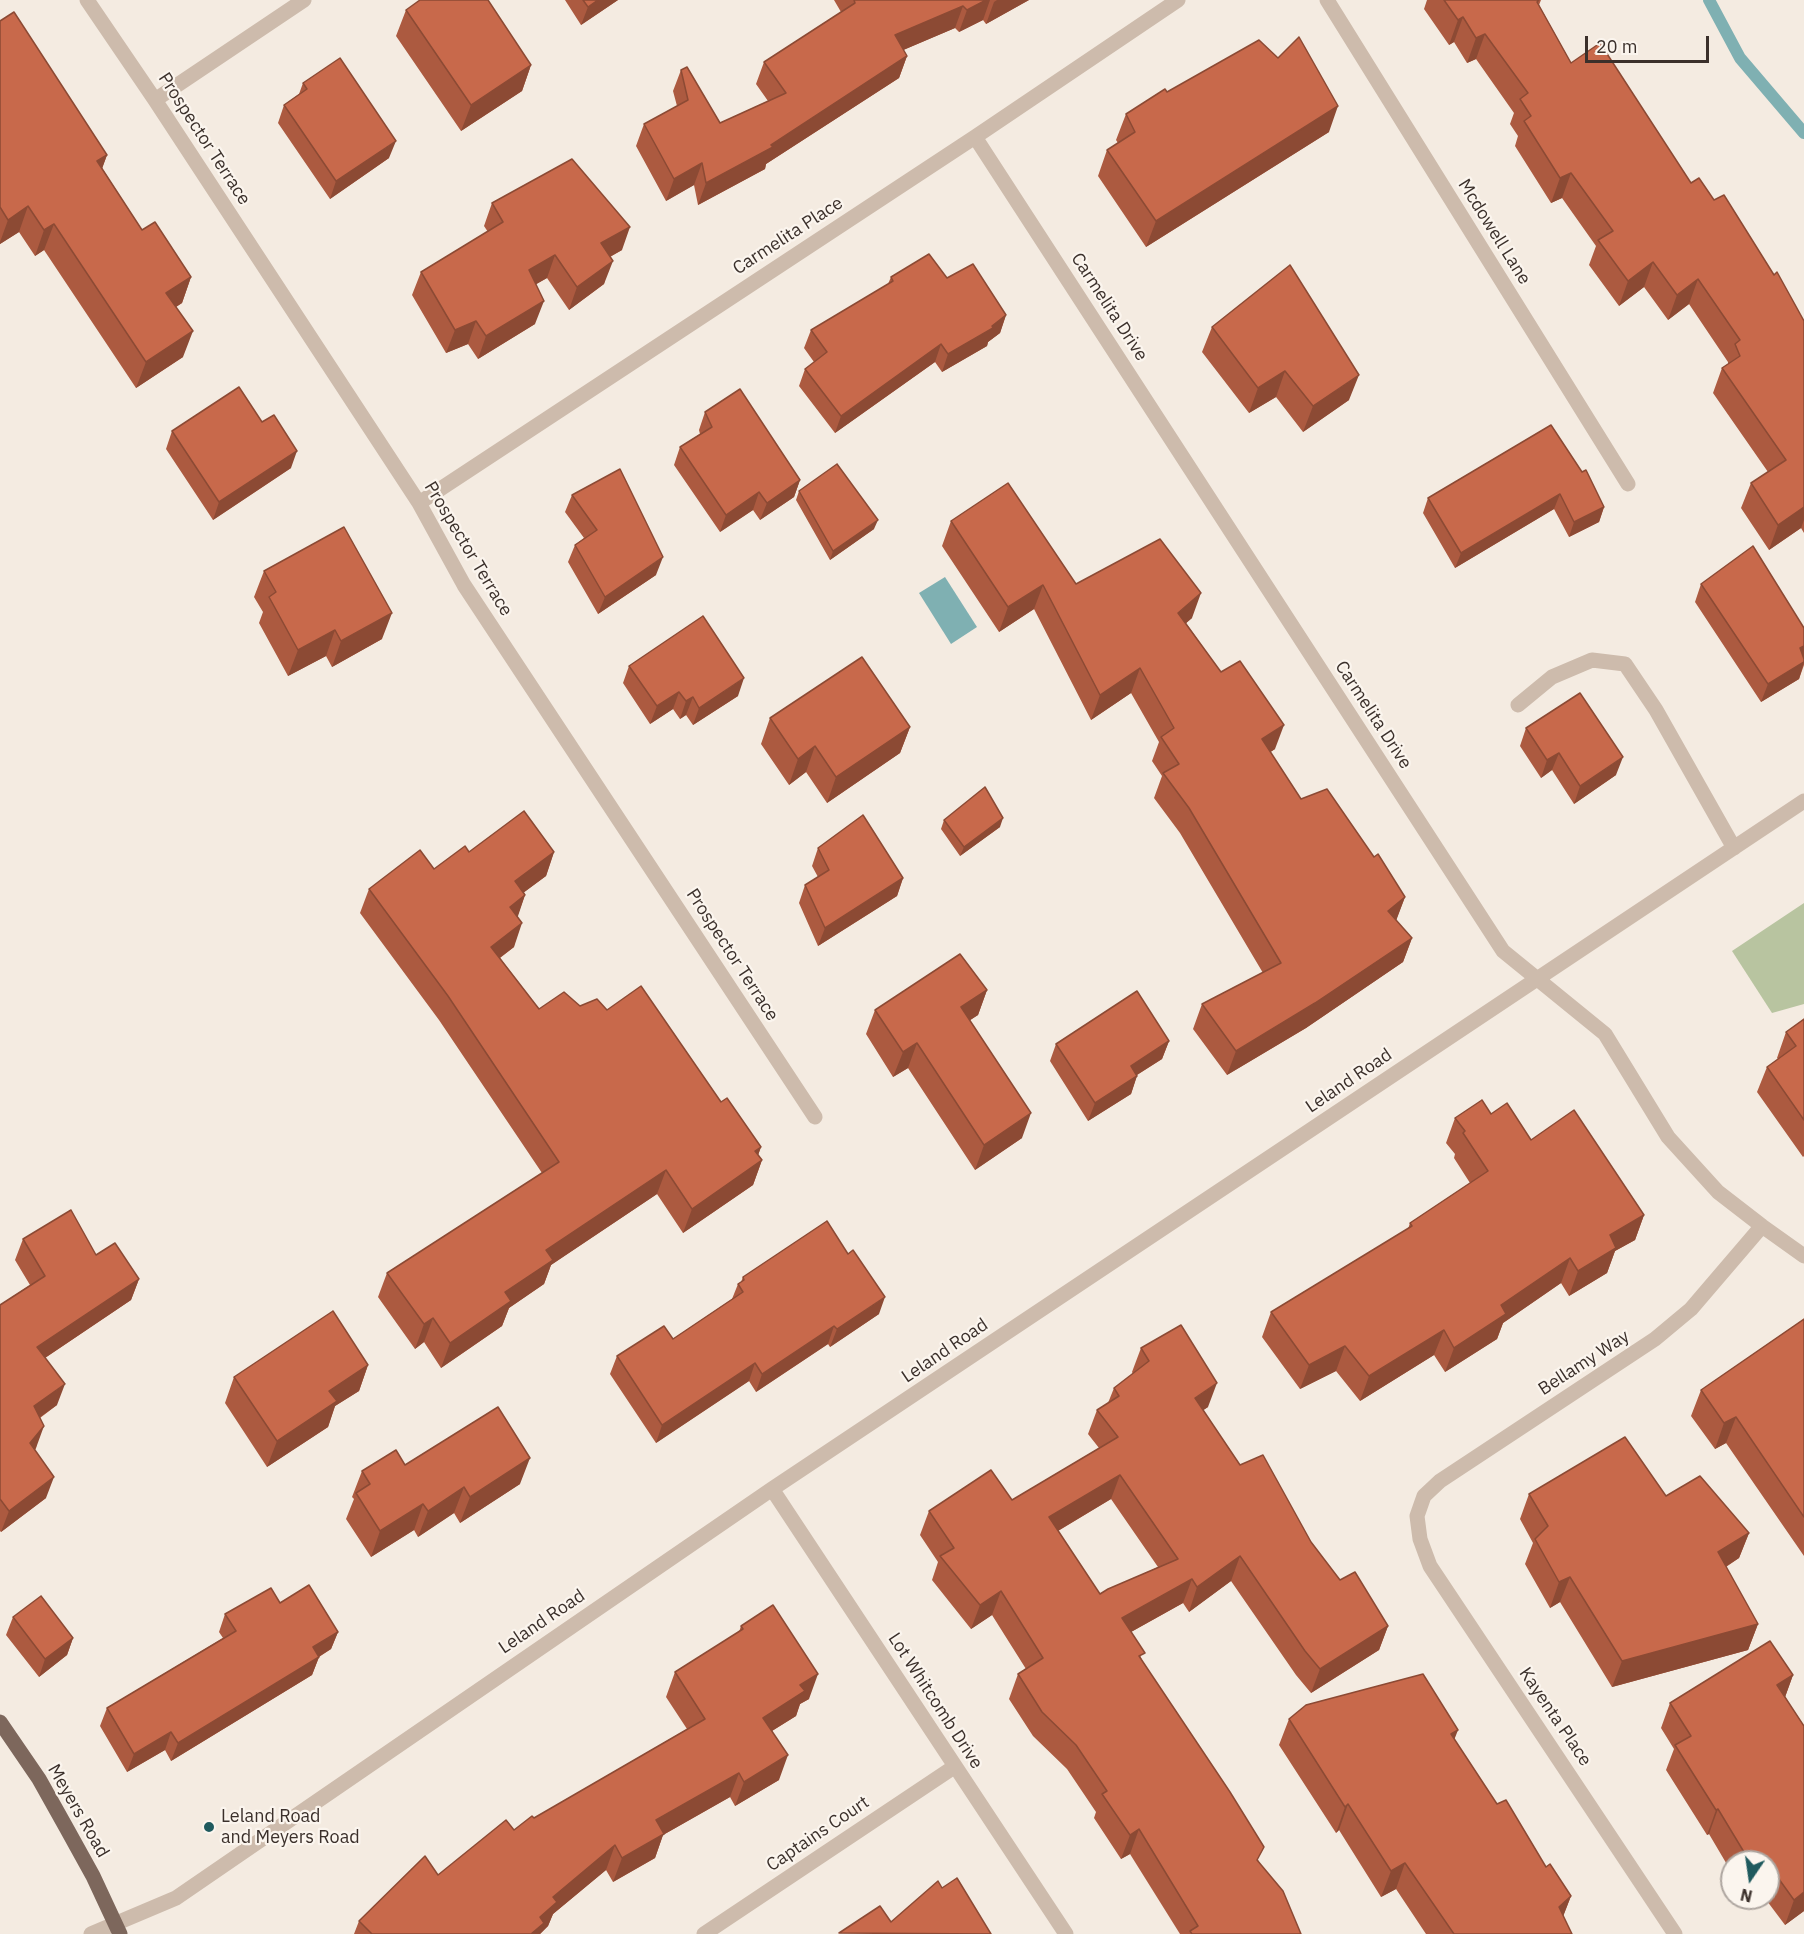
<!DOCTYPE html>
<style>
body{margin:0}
#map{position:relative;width:1804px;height:1934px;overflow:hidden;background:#f4ebe1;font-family:"IBM Plex Sans",sans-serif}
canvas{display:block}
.north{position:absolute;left:1720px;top:1850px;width:60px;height:60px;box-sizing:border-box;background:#fbf5ee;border:2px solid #aea6a0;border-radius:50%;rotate:193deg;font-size:16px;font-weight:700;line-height:24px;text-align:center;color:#3b302b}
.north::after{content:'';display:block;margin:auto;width:21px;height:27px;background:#1f5a5e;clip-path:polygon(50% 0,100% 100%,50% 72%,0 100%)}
.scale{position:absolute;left:1585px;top:36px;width:124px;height:27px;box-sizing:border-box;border:3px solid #3b302b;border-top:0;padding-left:8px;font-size:18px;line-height:21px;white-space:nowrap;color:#3b302b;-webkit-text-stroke:4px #fbf5ee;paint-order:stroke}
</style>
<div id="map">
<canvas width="1804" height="1934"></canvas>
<div class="north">N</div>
<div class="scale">20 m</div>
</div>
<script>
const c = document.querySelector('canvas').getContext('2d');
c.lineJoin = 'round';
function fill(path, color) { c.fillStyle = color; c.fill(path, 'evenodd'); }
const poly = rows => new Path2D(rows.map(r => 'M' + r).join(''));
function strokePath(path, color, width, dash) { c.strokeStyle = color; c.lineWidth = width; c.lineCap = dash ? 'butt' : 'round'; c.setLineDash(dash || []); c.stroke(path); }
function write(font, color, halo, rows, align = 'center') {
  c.font = font + ' "IBM Plex Sans",sans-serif'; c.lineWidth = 4.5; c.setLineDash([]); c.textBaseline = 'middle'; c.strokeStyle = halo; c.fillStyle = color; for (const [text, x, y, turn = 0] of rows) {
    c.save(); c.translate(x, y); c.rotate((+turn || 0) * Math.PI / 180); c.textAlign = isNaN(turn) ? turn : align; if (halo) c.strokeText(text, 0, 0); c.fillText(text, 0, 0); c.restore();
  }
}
const green = poly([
 [1804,903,1804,1004,1772,1013,1732,951]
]);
const water = poly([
 [945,577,977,627,951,644,919,593]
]);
const stream = poly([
 [1709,0,1740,58,1804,133]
]);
const minor = poly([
 [87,0,155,100,419,503,464,585,815,1117],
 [1327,0,1628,484],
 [155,100,304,0],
 [975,137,1503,951,1605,1034,1668,1137,1718,1192,1762,1226,1804,1256],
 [419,503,975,137,1178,0],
 [1518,705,1552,677,1592,660,1625,664,1656,710,1734,848],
 [772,1489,1066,1934],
 [91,1934,176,1898,772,1489,1804,801],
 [704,1934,954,1767],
 [1675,1934,1430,1566,1420,1539,1417,1516,1424,1496,1440,1481,1655,1339,1691,1309,1762,1226]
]);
const major = poly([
 [0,1722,39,1779,67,1829,93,1876,120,1934]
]);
const wall = poly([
 [565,0,618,0,581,25],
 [834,0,1029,0,986,24,983,20,959,32,955,28,903,50,907,56,899,78,766,164,765,169,698,205,694,185,666,201,636,146,644,124,677,106,673,91,681,70,720,123,768,101,756,84,764,62,841,12],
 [1427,0,1541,0,1539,5,1571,63,1691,183,1714,200,1774,275,1804,321,1804,533,1801,528,1769,550,1741,508,1751,483,1768,472,1713,393,1722,368,1728,364,1728,362,1689,304,1668,320,1644,287,1619,306,1589,265,1596,246,1562,198,1551,203,1515,146,1518,136,1510,124,1514,113,1476,59,1467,63,1454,42,1449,45,1424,9],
 [406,10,531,65,522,91,461,131,396,36],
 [0,21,107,155,102,168,142,230,191,277,182,303,176,307,183,357,136,388,44,250,35,256,19,232,0,244],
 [303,83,389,158,330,199,278,123,284,105,299,94],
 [1167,92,1329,132,1146,247,1098,176,1107,150,1118,143,1116,140,1126,114],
 [492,203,622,250,610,257,604,284,569,310,547,278,536,284,535,324,478,359,468,344,446,353,412,295,421,272,488,232,484,226],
 [891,277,947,278,1006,315,1000,333,988,342,987,346,942,372,935,362,835,433,799,386,805,369,814,362,804,348,811,330,888,284],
 [1212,327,1349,400,1303,432,1276,397,1249,413,1202,352],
 [705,412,800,480,794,497,760,520,753,510,720,532,674,465,680,447,700,434,699,430],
 [1551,425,1604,507,1599,522,1569,537,1554,509,1455,568,1423,513,1428,498],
 [172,431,291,468,213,520,166,449],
 [799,491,874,529,830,560,796,500],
 [572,495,656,575,598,614,568,562,575,545,584,538,565,512],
 [951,521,1076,584,1192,618,1186,623,1275,749,1270,752,1301,799,1374,857,1405,897,1396,920,1412,938,1403,962,1306,1028,1227,1075,1193,1029,1202,1004,1263,973,1180,833,1154,798,1162,776,1152,761,1159,742,1131,693,1091,720,1034,609,999,632,942,546],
 [264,571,382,639,332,667,326,656,288,676,259,623,263,612,254,597],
 [1701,584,1804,628,1804,665,1799,679,1761,702,1695,602],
 [629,666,738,696,693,725,686,715,680,719,673,709,650,724,623,683],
 [770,718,910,727,900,753,827,803,806,772,789,785,761,744],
 [1526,728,1616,775,1574,804,1552,770,1541,778,1520,746],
 [944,820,1000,827,960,856,941,829],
 [818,848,903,878,897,896,818,946,799,903,805,885,818,877,812,866],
 [469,852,554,852,546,876,524,892,525,895,517,917,514,947,500,958,539,1009,580,1006,607,1010,721,1102,761,1147,758,1155,762,1160,753,1185,683,1233,657,1194,551,1265,544,1284,509,1308,502,1326,441,1368,424,1342,415,1349,378,1297,387,1273,542,1173,439,1020,360,913,369,889,434,869],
 [987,990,978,1015,970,1020,1022,1138,975,1170,908,1068,893,1077,866,1034,875,1010],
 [1804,1019,1804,1156,1803,1157,1757,1092,1767,1067,1778,1059,1777,1058,1786,1032],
 [1169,1041,1162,1059,1137,1075,1131,1094,1088,1121,1050,1061,1056,1044],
 [1491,1114,1531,1140,1644,1215,1635,1240,1615,1251,1607,1273,1569,1296,1561,1283,1503,1323,1497,1339,1445,1372,1434,1355,1360,1401,1336,1371,1300,1389,1262,1337,1271,1312,1408,1229,1410,1223,1470,1183,1454,1158,1455,1154,1446,1143,1455,1118],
 [23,1239,96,1255,139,1279,131,1300,45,1358,57,1405,40,1418,36,1448,35,1450,46,1498,1,1532,0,1531,0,1305,30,1285,15,1260],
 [743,1277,879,1314,830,1347,828,1344,756,1392,749,1381,656,1443,610,1374,617,1356,673,1339,732,1299,738,1284,741,1282],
 [1804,1319,1804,1556,1726,1443,1715,1449,1691,1416,1701,1390],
 [1141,1348,1208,1407,1203,1410,1240,1465,1311,1542,1340,1580,1388,1626,1379,1650,1311,1693,1296,1675,1231,1581,1189,1612,1183,1603,1131,1632,1142,1660,1301,1934,1180,1934,1130,1854,1121,1859,1094,1818,1096,1812,1067,1769,1033,1736,1009,1699,1018,1674,1026,1669,992,1615,971,1629,932,1580,938,1562,920,1535,929,1511,1012,1500,1099,1448,1088,1434,1097,1410,1108,1403,1114,1388,1133,1374,1132,1372],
 [1111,1499,1158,1567,1100,1594,1058,1531],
 [368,1365,359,1391,335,1406,328,1427,267,1467,225,1403,234,1377],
 [405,1465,520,1484,460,1523,454,1513,418,1537,414,1530,371,1557,346,1519,354,1499,352,1497,362,1471],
 [1529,1494,1666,1496,1749,1533,1739,1558,1726,1567,1758,1624,1748,1650,1612,1687,1560,1602,1550,1608,1525,1564,1533,1543,1520,1519],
 [280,1603,338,1632,331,1649,319,1657,312,1675,171,1761,165,1750,127,1772,100,1726,107,1708,223,1638,219,1632,225,1614],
 [13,1617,73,1638,67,1655,39,1677,6,1635],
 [741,1626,809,1699,800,1704,796,1716,772,1731,779,1780,735,1806,730,1797,663,1835,655,1858,613,1882,606,1870,553,1914,548,1926,540,1934,354,1934,359,1921,687,1729,666,1697,675,1672,739,1632],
 [1793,1675,1785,1697,1804,1726,1804,1911,1785,1925,1767,1901,1752,1907,1747,1898,1768,1898,1768,1862,1732,1862,1732,1873,1709,1834,1707,1835,1666,1770,1674,1749,1661,1728,1670,1703],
 [1289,1719,1454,1739,1497,1804,1546,1867,1571,1896,1563,1916,1572,1934,1426,1934,1396,1889,1381,1897,1339,1830,1336,1833,1279,1745]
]);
const shadedWall = poly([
 [598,0,618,0,581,25,588,7],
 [986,0,990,0,983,20,959,32,967,10],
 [997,0,1029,0,986,24,994,2],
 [963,6,955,28,887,57,895,35],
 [1463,17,1454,42,1449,45,1458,20],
 [1485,34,1476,59,1467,63,1476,38],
 [907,56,899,78,766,164,765,169,698,205,706,183,771,145],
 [531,65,522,91,461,131,471,105],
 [1338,106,1329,132,1146,247,1156,221],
 [396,141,389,158,330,199,336,181],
 [107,155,98,180,97,161],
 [702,163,694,185,666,201,674,179],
 [1571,173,1562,198,1551,203,1560,178],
 [28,206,19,232,0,244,0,242,8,220],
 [54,224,44,250,35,256,44,230],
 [630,227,622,250,593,266,601,243],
 [555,255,547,278,521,293,529,270],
 [613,261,604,284,569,310,577,287],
 [1653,262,1644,287,1619,306,1628,281],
 [191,277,182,303,157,319,166,293],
 [1698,279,1689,304,1668,320,1677,295],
 [544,301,535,324,478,359,486,336],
 [1006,315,1000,333,988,342,987,346,942,372,948,354,992,326],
 [476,321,468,344,446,353,455,330],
 [193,331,183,357,136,388,146,362],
 [941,344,935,362,835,433,841,416],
 [1285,371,1276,397,1249,413,1258,388],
 [1359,375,1349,400,1303,432,1313,406],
 [297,451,291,468,213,520,219,502],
 [800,480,794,497,760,520,767,503],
 [759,492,753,510,720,532,726,515],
 [1560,494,1554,509,1455,568,1461,553],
 [1604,507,1599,522,1569,537,1574,522],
 [1804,507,1804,520,1801,528,1769,550,1778,525],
 [878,520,874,529,830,560,833,551],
 [663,557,656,575,598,614,605,597],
 [1043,585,1034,609,999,632,1008,607],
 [1201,593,1192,618,1169,638,1178,613],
 [392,613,382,639,332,667,341,641],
 [335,630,326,656,288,676,298,650],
 [1804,646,1804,660,1800,648],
 [1804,662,1799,679,1761,702,1768,684],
 [1140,668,1131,693,1091,720,1100,695],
 [744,678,738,696,693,725,699,708],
 [679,692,673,709,650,724,657,706],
 [693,697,686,715,680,719,686,701],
 [1284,725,1275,749,1253,764,1262,739],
 [910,727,900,753,827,803,836,777],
 [815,746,806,772,789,785,798,759],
 [1559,753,1552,770,1541,778,1547,760],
 [1623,757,1616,775,1574,804,1580,786],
 [1003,818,1000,827,960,856,964,847],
 [554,852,546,876,507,905,515,881],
 [903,878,897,896,818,946,825,928],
 [525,895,517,919,510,907],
 [1405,897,1396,921,1388,911],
 [522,923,514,947,482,971,491,947],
 [1412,938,1403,962,1306,1028,1227,1075,1236,1051],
 [987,990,978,1015,952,1032,961,1007],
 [1169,1041,1162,1059,1124,1083,1131,1066],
 [917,1043,908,1068,893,1077,903,1052],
 [1137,1076,1131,1094,1088,1121,1095,1103],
 [1031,1113,1022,1138,975,1170,984,1145],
 [761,1147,754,1166,762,1160,753,1185,683,1233,692,1209,755,1151],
 [666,1170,657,1194,551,1265,544,1284,509,1308,502,1326,441,1368,450,1343,505,1292,546,1250],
 [1644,1215,1635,1240,1615,1251,1607,1273,1569,1296,1578,1271,1610,1235],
 [1570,1258,1561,1283,1503,1323,1497,1339,1445,1372,1454,1348,1501,1305],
 [139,1279,131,1300,30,1368,37,1347],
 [885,1297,879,1314,830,1347,837,1329],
 [433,1318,424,1342,415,1349,424,1324],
 [834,1326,828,1344,756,1392,762,1374],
 [1444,1330,1434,1355,1360,1401,1369,1376],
 [1345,1346,1336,1371,1300,1389,1309,1365],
 [755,1363,749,1381,656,1443,662,1425],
 [368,1365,359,1391,335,1406,328,1427,267,1467,277,1441,329,1391],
 [1217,1383,1208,1407,1186,1422,1195,1398],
 [65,1384,57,1405,26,1427,34,1406],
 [1736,1417,1726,1443,1715,1449,1724,1423],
 [44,1426,36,1448,22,1464,30,1443],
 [530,1458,520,1484,460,1523,470,1497],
 [1120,1475,1111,1499,1041,1541,1049,1517],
 [54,1477,46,1498,1,1532,9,1511],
 [464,1487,454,1513,418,1537,428,1511],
 [423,1504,414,1530,371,1557,380,1531],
 [1749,1533,1739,1558,1708,1578,1718,1552],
 [1240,1556,1231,1581,1189,1612,1197,1587],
 [1570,1577,1560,1602,1550,1608,1559,1582],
 [1192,1579,1183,1603,1113,1642,1122,1618],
 [1001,1591,992,1615,971,1629,980,1605],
 [1758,1624,1748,1650,1612,1687,1622,1661],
 [1388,1626,1379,1650,1311,1693,1320,1669],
 [338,1632,331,1649,307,1664,313,1647],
 [73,1638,67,1655,39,1677,45,1659],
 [319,1657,312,1675,171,1761,178,1743],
 [818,1674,809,1699,800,1704,796,1716,754,1742,763,1718,800,1685],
 [1793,1675,1784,1700,1777,1685],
 [1458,1730,1448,1756,1451,1734],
 [171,1732,165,1750,127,1772,134,1754],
 [788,1755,779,1780,735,1806,744,1782],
 [739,1773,730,1797,663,1835,655,1858,613,1882,622,1858,656,1820],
 [1348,1804,1339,1830,1336,1833,1345,1807],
 [1718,1809,1709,1834,1707,1835,1716,1810],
 [1139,1829,1130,1854,1121,1859,1130,1835],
 [615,1845,606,1870,553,1914,548,1926,540,1934,531,1934,540,1917,553,1897],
 [1405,1863,1396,1889,1381,1897,1391,1871],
 [1776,1875,1768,1897,1768,1879],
 [1804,1892,1804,1911,1785,1925,1794,1900],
 [1571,1896,1561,1922,1559,1907],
 [1756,1898,1767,1898,1767,1901,1752,1907]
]);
const building = poly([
 [420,0,488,0,531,65,471,105,406,10,420,0],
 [583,0,598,0,588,7,583,0],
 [854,0,986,0,967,10,963,6,895,35,907,56,771,145,773,147,706,183,702,163,674,179,644,124,688,100,681,70,687,67,720,123,786,93,764,62,855,3,854,0],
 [1444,0,1539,0,1537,2,1571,63,1600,43,1691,183,1699,178,1714,200,1724,195,1774,275,1777,272,1804,321,1804,507,1778,525,1751,483,1786,460,1722,368,1740,356,1735,344,1740,340,1698,279,1677,295,1653,262,1628,281,1598,240,1613,231,1571,173,1560,178,1524,121,1531,116,1520,99,1528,93,1485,34,1476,38,1463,17,1458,20,1444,0],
 [14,12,107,155,97,161,142,230,155,222,191,277,166,293,193,331,146,362,54,224,44,230,28,206,8,220,0,207,0,21,14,12],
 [1299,37,1338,106,1156,221,1107,150,1135,132,1126,114,1165,89,1167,92,1259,40,1278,58,1299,37],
 [340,58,396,141,336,181,284,105,307,89,303,83,340,58],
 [572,159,630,227,601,243,613,261,577,287,555,255,529,270,544,301,486,336,476,321,455,330,421,272,503,222,492,203,572,159],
 [929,254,947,278,973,264,1006,315,992,326,993,328,948,354,941,344,841,416,805,369,827,352,811,330,893,281,891,277,929,254],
 [1290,265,1359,375,1313,406,1285,371,1258,388,1212,327,1290,265],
 [239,387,262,422,274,415,297,451,219,502,172,431,239,387],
 [740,389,800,480,767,503,759,492,726,515,680,447,712,427,705,412,740,389],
 [1551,425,1582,472,1586,470,1604,507,1574,522,1560,494,1461,553,1428,498,1551,425],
 [837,464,878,520,833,551,799,491,837,464],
 [620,469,663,557,605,597,575,545,597,530,572,495,620,469],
 [1008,483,1076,584,1160,539,1201,593,1178,613,1221,672,1240,661,1284,725,1262,739,1301,799,1327,789,1374,857,1378,854,1405,897,1388,911,1412,938,1315,1003,1236,1051,1202,1004,1281,963,1189,808,1163,773,1179,764,1161,737,1174,728,1140,668,1100,695,1043,585,1008,607,951,521,1008,483],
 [344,527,392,613,341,641,335,630,298,650,269,597,276,592,264,571,344,527],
 [1753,546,1804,628,1804,646,1800,648,1804,659,1804,662,1768,684,1701,584,1753,546],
 [703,616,744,678,699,708,693,697,686,701,679,692,657,706,629,666,703,616],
 [862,657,910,727,836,777,815,746,798,759,770,718,862,657],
 [1580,693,1623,757,1580,786,1559,753,1547,760,1526,728,1580,693],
 [985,787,1003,818,964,847,944,820,985,787],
 [524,811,554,852,515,881,525,895,510,907,522,923,491,947,539,1009,564,992,580,1006,597,999,607,1010,641,986,721,1102,727,1098,761,1147,755,1151,762,1160,692,1209,666,1170,546,1250,553,1260,505,1292,511,1301,450,1343,433,1318,424,1324,387,1273,559,1162,448,996,369,889,420,850,434,869,465,846,469,852,524,811],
 [863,815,903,878,825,928,805,885,829,870,818,848,863,815],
 [960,954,987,990,961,1007,1031,1113,984,1145,917,1043,903,1052,875,1010,960,954],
 [1137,991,1169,1041,1131,1066,1137,1076,1095,1103,1056,1044,1137,991],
 [1804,1019,1804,1120,1767,1067,1796,1046,1786,1032,1804,1019],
 [1482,1100,1491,1114,1507,1103,1531,1140,1574,1110,1644,1215,1610,1235,1616,1248,1578,1271,1570,1258,1501,1305,1506,1314,1454,1348,1444,1330,1369,1376,1345,1346,1309,1365,1271,1312,1412,1226,1410,1223,1488,1171,1463,1133,1465,1131,1455,1118,1482,1100],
 [71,1210,96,1255,115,1243,139,1279,37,1347,65,1384,34,1406,44,1426,30,1443,54,1477,9,1511,0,1499,0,1305,45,1276,23,1239,71,1210],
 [827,1221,848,1254,853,1250,885,1297,837,1329,834,1326,762,1374,755,1363,662,1425,617,1356,664,1326,673,1339,743,1292,738,1284,744,1280,743,1277,827,1221],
 [333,1311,368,1365,329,1391,337,1401,277,1441,234,1377,333,1311],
 [1804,1319,1804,1517,1736,1417,1724,1423,1701,1390,1804,1319],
 [1181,1325,1217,1383,1195,1398,1240,1465,1263,1455,1311,1542,1340,1580,1355,1572,1388,1626,1320,1669,1305,1651,1240,1556,1197,1587,1192,1579,1122,1618,1145,1653,1139,1656,1230,1792,1264,1847,1257,1860,1283,1891,1301,1934,1192,1934,1190,1931,1198,1926,1139,1829,1130,1835,1102,1794,1107,1791,1076,1745,1042,1712,1018,1674,1043,1658,1001,1591,980,1605,940,1556,954,1548,929,1511,991,1470,1012,1500,1118,1437,1097,1410,1119,1396,1114,1388,1149,1361,1141,1348,1181,1325],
 [1120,1475,1178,1559,1108,1589,1100,1594,1049,1517,1120,1475],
 [498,1407,530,1458,470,1497,464,1487,428,1511,423,1504,380,1531,356,1493,370,1484,362,1471,396,1450,405,1465,498,1407],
 [1625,1437,1666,1496,1700,1476,1749,1533,1718,1552,1758,1624,1622,1661,1570,1577,1559,1582,1535,1539,1548,1526,1529,1494,1625,1437],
 [309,1585,338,1632,313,1647,319,1657,178,1743,171,1732,134,1754,107,1708,236,1631,225,1614,271,1588,280,1603,309,1585],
 [41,1596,73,1638,45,1659,13,1617,41,1596],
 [773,1605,818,1674,800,1685,805,1691,763,1718,788,1755,744,1782,739,1773,656,1820,664,1834,622,1858,615,1845,553,1897,557,1902,540,1917,544,1923,531,1934,372,1934,359,1921,425,1856,438,1875,506,1820,514,1830,532,1816,534,1818,705,1719,675,1672,743,1629,741,1626,773,1605],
 [1770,1641,1793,1675,1777,1685,1804,1726,1804,1892,1794,1900,1776,1875,1768,1879,1768,1862,1750,1862,1718,1809,1716,1810,1675,1745,1691,1736,1670,1703,1770,1641],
 [1423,1674,1458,1730,1451,1734,1497,1804,1506,1800,1546,1867,1550,1864,1571,1896,1559,1907,1572,1934,1454,1934,1405,1863,1391,1871,1348,1804,1345,1807,1289,1719,1306,1705,1423,1674],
 [957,1878,991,1934,839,1933,880,1906,891,1922,938,1881,942,1888,957,1878]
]);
const markers = [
 [209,1827,6,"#1f5a5e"]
];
const streetNames = [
 ["Prospector Terrace",204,139,57],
 ["Mcdowell Lane",1494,232,58],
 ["Carmelita Place",788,236,-33],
 ["Carmelita Drive",1109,307,57],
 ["Prospector Terrace",468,549,59],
 ["Carmelita Drive",1373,715,57],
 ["Prospector Terrace",732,955,57],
 ["Leland Road",1349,1081,-34],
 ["Leland Road",945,1351,-34],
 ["Bellamy Way",1584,1363,-33],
 ["Leland Road",542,1622,-34],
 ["Lot Whitcomb Drive",935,1701,57],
 ["Kayenta Place",1555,1717,56],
 ["Meyers Road",78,1811,60],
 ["Captains Court",818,1834,-34]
];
const poiNames = [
 ["Leland Road",221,1817],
 ["and Meyers Road",221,1838]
];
fill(green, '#b8c4a0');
fill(water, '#7fb0b2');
strokePath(stream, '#7fb0b2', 12);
strokePath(minor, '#cdbbac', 15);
strokePath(major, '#7d675c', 15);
fill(wall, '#ac5a40');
fill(shadedWall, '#8c4a34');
fill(building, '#c8694b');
strokePath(building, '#8c4a34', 1.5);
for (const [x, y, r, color] of markers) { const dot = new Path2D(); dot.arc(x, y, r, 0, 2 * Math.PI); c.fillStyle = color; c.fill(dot); strokePath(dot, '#fbf5ee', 2); }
write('18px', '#3b302b', '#fbf5ee', streetNames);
write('18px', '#3b302b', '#fbf5ee', poiNames, 'left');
</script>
